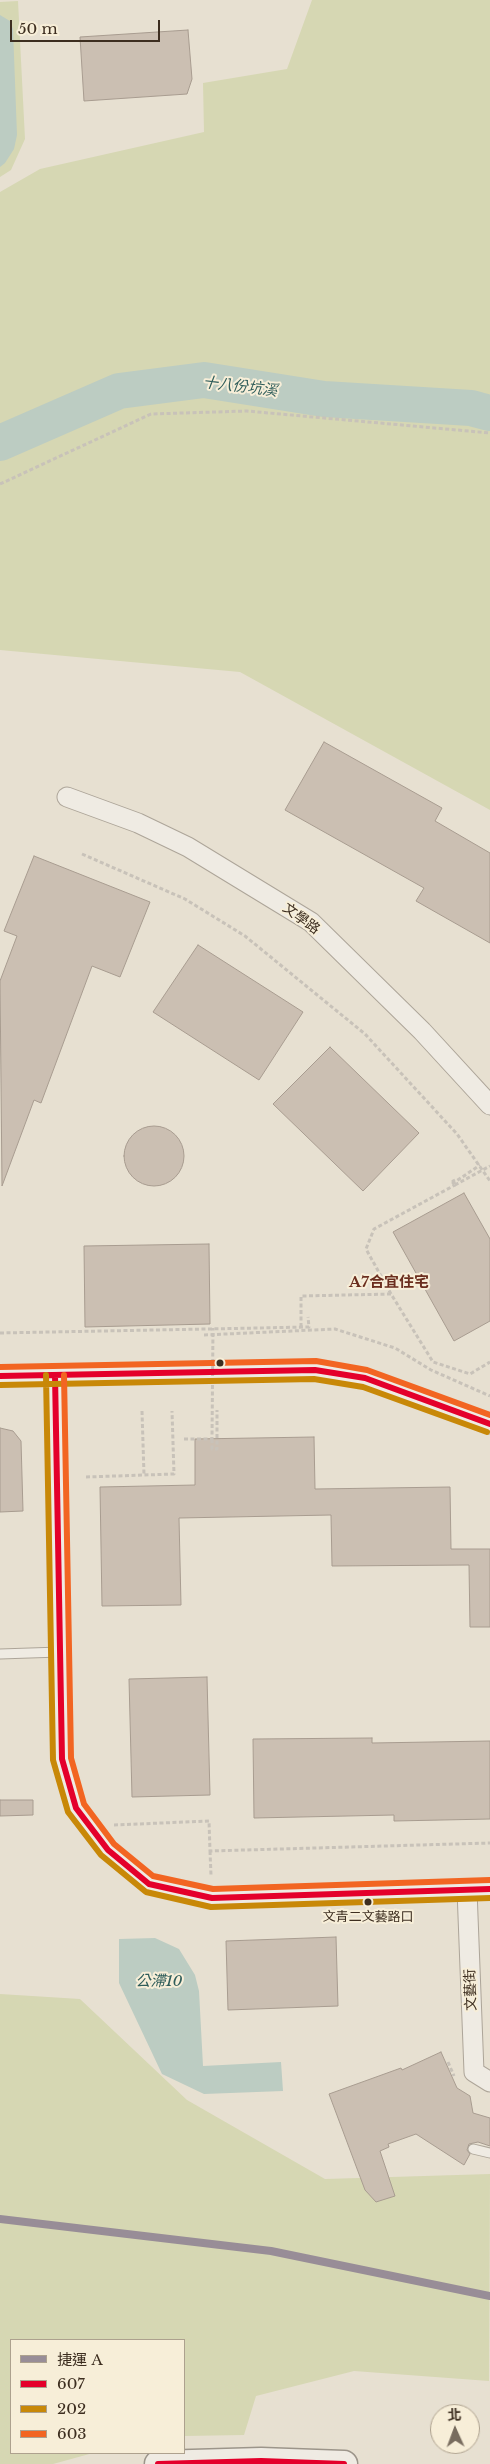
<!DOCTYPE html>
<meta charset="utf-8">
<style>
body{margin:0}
#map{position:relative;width:490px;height:2464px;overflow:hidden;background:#e7e0d1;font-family:"Libre Baskerville","Noto Sans TC",serif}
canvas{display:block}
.legend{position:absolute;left:10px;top:2339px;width:175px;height:115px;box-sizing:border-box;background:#f7eed8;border:1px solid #ada18e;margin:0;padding:6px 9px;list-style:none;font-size:15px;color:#3d2e20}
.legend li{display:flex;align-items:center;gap:10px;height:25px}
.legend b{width:25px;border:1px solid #ada18e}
.north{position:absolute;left:430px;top:2404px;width:50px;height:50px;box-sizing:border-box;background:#f7eed8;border:1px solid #ada18e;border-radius:50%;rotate:358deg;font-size:14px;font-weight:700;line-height:20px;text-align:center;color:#3d2e20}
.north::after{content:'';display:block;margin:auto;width:18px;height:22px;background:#786c5e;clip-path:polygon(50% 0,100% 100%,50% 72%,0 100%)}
.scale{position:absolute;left:10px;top:20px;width:150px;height:22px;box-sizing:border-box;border:2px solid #3d2e20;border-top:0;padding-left:6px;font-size:15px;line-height:18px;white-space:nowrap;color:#3d2e20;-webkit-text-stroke:4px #f7eed8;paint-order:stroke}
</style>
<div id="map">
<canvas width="490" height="2464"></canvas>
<ul class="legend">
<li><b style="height:6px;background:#988d97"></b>捷運 A</li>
<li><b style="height:6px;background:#e4002b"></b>607</li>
<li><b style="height:6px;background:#c88808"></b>202</li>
<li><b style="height:6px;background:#f26522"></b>603</li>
</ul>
<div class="north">北</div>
<div class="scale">50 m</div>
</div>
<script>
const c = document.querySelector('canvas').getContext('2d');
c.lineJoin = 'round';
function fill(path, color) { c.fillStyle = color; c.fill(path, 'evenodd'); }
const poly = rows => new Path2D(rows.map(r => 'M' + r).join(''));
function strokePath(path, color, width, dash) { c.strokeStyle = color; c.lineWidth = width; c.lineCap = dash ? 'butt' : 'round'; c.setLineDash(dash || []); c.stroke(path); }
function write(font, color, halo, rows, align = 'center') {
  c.font = font + ' "Libre Baskerville","Noto Sans TC",serif'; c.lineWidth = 4; c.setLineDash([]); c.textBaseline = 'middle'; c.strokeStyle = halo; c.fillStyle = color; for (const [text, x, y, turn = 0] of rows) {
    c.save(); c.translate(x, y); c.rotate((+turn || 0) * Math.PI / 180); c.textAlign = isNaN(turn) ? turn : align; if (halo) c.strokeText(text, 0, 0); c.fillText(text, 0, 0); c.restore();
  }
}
const green = poly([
 [312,0,490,0,490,810,240,672,0,650,0,192,40,169,204,132,203,83,287,69],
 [18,1,25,139,11,170,0,177,0,2],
 [0,1994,80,1999,187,2100,325,2179,490,2174,489,2381,354,2371,256,2396,244,2435,184,2436,184,2340,11,2340,11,2453,93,2453,53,2464,0,2464]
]);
const water = poly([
 [0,15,10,21,13,29,17,135,14,149,5,163,0,167],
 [155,1938,179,1949,195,1975,199,1991,203,2066,281,2062,283,2091,204,2094,162,2074,119,1983,119,1939]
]);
const river = poly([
 [0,443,119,391,204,380,324,399,471,408,490,413]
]);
const building = poly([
 [188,30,192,79,187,94,84,101,80,37,188,30],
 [324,742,442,808,435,821,490,853,490,943,416,901,424,888,285,810,324,742],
 [34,856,150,902,120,977,92,966,41,1103,34,1100,2,1186,0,981,17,936,4,931,34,856],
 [198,945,303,1012,259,1080,153,1012,198,945],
 [330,1047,419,1133,363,1191,273,1104,330,1047],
 '124 1156a30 30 0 1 1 60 0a30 30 0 1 1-60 0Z',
 [464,1193,490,1239,490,1321,454,1341,393,1232,464,1193],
 [209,1244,210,1324,85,1327,84,1246,209,1244],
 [0,1428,13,1431,21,1441,23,1511,0,1512,0,1428],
 [314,1437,315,1489,450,1487,451,1549,490,1549,490,1627,470,1627,469,1565,332,1566,331,1515,179,1518,181,1605,102,1606,100,1487,195,1485,195,1439,314,1437],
 [207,1677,210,1795,132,1797,129,1679,207,1677],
 [372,1738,372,1743,490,1741,490,1819,394,1821,394,1815,254,1818,253,1739,372,1738],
 [0,1800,33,1800,33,1815,0,1816,0,1800],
 [336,1937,338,2006,228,2010,226,1941,336,1937],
 [441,2052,457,2088,470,2096,473,2113,490,2118,490,2146,478,2142,469,2144,467,2150,470,2154,464,2165,416,2134,388,2144,389,2147,380,2151,395,2196,376,2202,365,2190,329,2094,401,2068,402,2070,441,2052]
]);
const path = poly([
 [0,484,151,414,247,411,490,433],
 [82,854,185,899,245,936,365,1034,457,1134,490,1181],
 [452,1184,480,1165],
 [391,1294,366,1249,374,1229,455,1185],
 [301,1327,301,1296,391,1294,433,1362,470,1374,490,1362],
 [0,1333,309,1327,308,1317],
 [204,1335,335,1329,395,1348,431,1370,490,1396],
 [142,1411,144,1475],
 [212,1439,212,1449,217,1449,217,1410],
 [86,1477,174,1474,172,1411],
 [114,1825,209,1821,210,1851,490,1843],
 [210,1851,211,1875],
 [448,2062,454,2076]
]);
const lane = poly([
 [0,1654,60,1652],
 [473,2149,490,2153]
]);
const street = poly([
 [67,797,138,823,188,847,311,922,422,1031,490,1105],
 [55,1375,62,1759,76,1808,108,1850,149,1884,212,1898,490,1889],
 [0,1376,315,1370,365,1378,490,1424],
 [467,1890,474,2072,490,2082]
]);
const secondary = poly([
 [158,2464,261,2461,344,2464]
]);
const pathBridge = poly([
 [455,1180,453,1181,455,1185,490,1166],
 [184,1439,212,1439,213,1328]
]);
const bus1 = poly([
 [55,1375,62,1759,76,1808,108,1850,149,1884,212,1898,490,1889],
 [0,1376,315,1370,365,1378,490,1424],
 [158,2464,261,2461,344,2464]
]);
const bus2 = poly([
 [46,1375,53,1760,68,1812,101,1855,146,1892,211,1907,490,1898],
 [0,1385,314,1379,363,1387,487,1432]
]);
const bus3 = poly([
 [0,1367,316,1361,367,1370,490,1415],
 [64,1375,71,1758,84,1804,114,1844,153,1876,213,1889,490,1880]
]);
const metro1 = poly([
 [0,2219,271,2251,490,2296]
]);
const markers = [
 [220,1363,4.5,"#3d2e20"],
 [368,1902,4.5,"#3d2e20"]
];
const busNames = [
 ["文青二文藝路口",368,1917]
];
const streetNames = [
 ["文學路",301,919,36],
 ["文藝街",471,1990,-92]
];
const waterNames = [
 ["十八份坑溪",240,387,7],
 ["公滯10",159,1982]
];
const neighbourhoodNames = [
 ["A7合宜住宅",389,1283]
];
fill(green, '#d6d7b3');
fill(water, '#bcccc2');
strokePath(river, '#bcccc2', 36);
fill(building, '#cbbfb2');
strokePath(building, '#a89c90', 1);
strokePath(lane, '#ada599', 11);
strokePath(street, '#ada599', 21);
strokePath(secondary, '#9c958a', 29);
strokePath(path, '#c8c2b9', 3, [4, 2.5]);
strokePath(lane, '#efebe3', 9);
strokePath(street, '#efebe3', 19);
strokePath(secondary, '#efebe3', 26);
strokePath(pathBridge, '#c8c2b9', 3, [4, 2.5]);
strokePath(bus1, '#e4002b', 6);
strokePath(bus2, '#c88808', 6);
strokePath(bus3, '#f26522', 6);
strokePath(metro1, '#988d97', 8);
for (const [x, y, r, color] of markers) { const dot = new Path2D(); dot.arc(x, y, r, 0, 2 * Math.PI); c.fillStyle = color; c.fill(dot); strokePath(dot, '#f7eed8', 2); }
write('13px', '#3d2e20', '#f7eed8', busNames);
write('14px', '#3d2e20', '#f7eed8', streetNames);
write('italic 15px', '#2f5d5a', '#f7eed8', waterNames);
write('bold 15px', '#6b2e1e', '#f7eed8', neighbourhoodNames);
</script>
